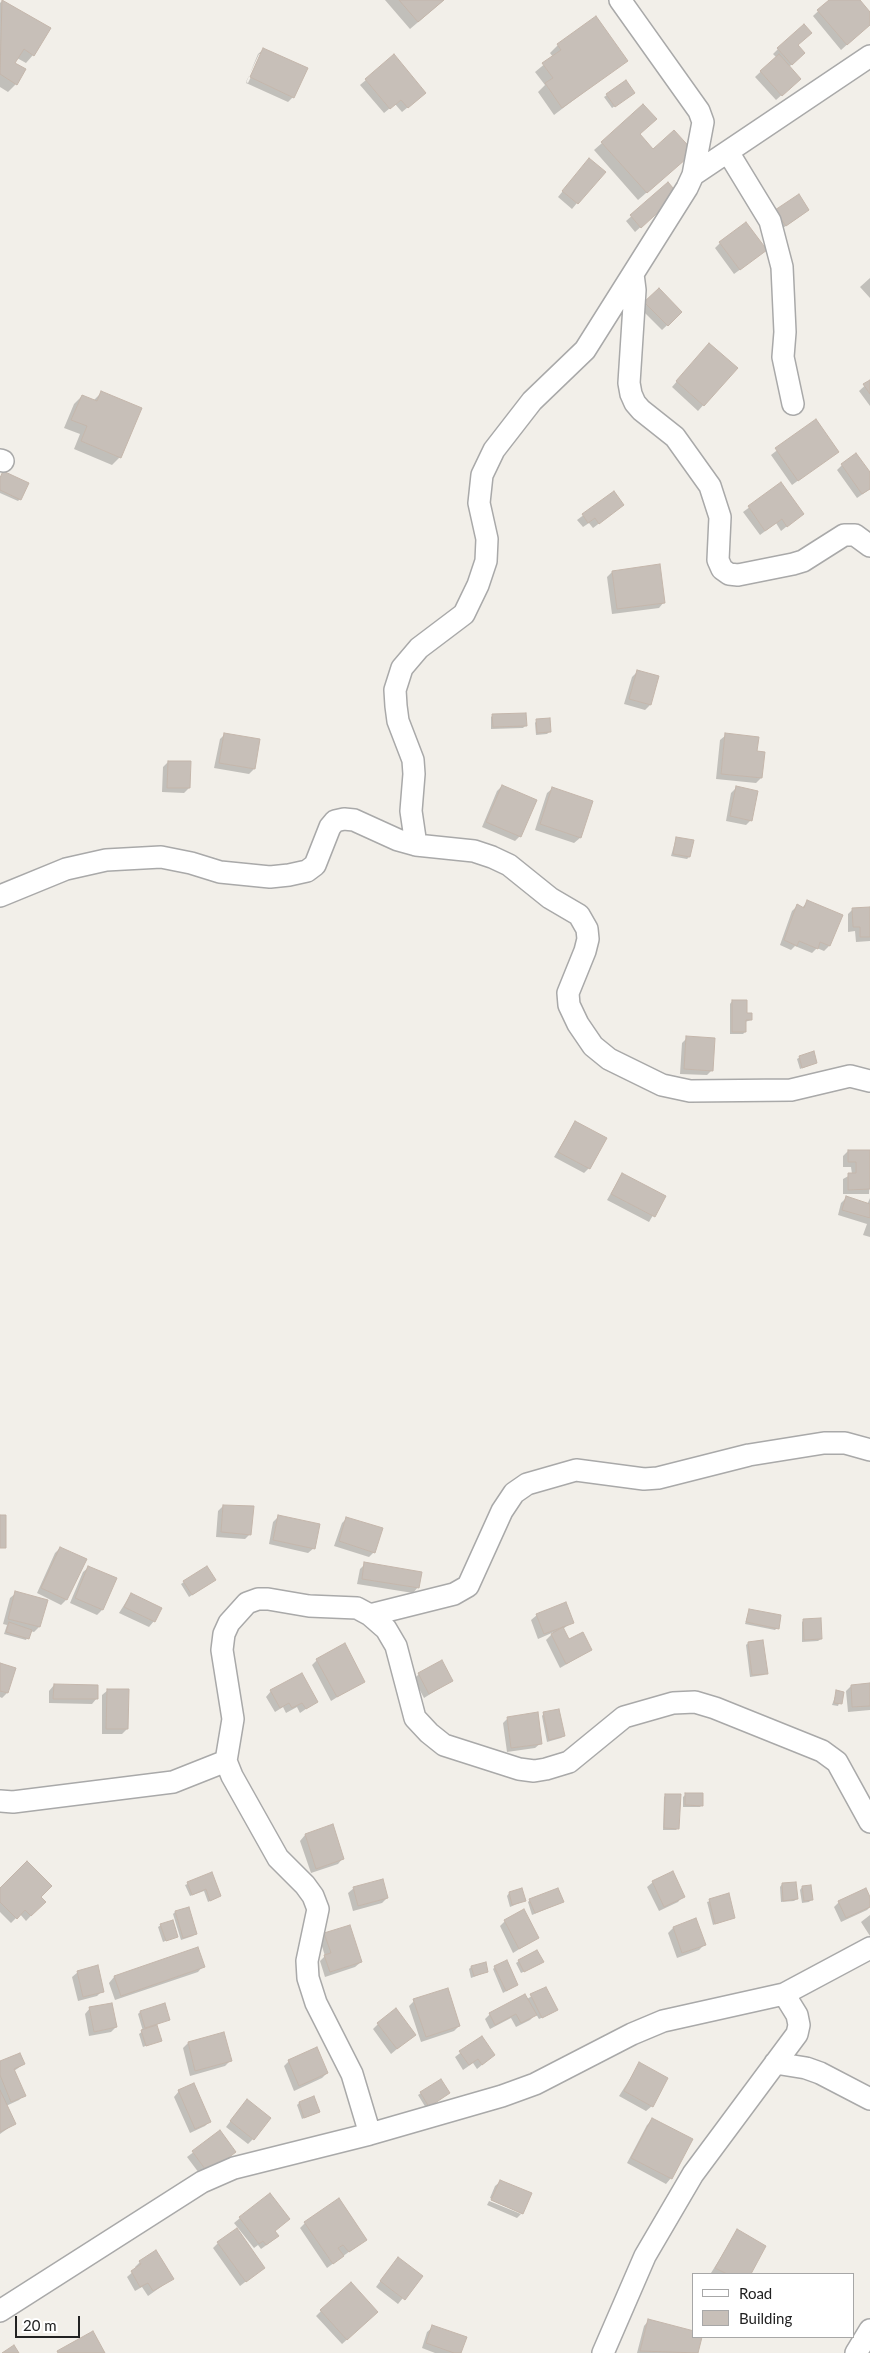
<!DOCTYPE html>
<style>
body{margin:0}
#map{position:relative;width:870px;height:2353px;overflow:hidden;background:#f2efe9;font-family:Lato,sans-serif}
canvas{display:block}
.legend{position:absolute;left:692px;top:2273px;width:162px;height:65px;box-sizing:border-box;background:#fff;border:1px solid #a7a7a7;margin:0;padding:6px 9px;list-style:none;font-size:15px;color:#222}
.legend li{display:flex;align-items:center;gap:10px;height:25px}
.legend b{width:25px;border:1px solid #a7a7a7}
.scale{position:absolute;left:15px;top:2316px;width:65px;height:22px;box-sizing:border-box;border:2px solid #222;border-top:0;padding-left:6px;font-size:15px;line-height:18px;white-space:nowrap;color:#222;-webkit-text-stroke:4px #fff;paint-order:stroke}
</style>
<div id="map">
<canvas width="870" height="2353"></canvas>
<ul class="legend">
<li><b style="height:6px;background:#fff"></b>Road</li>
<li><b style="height:14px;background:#c7bfb8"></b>Building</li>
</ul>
<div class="scale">20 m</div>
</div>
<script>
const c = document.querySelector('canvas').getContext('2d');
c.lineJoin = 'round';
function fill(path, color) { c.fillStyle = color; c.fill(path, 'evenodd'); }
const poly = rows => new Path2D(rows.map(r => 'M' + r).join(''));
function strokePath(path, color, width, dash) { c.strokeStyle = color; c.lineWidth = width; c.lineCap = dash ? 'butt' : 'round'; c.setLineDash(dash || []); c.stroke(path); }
const shadow = poly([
 [385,0,444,0,410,29],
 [830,0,858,0,870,14,870,24,841,50,813,16],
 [2,1,33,55,26,63,17,58,14,63,16,84,8,92,0,87,0,3],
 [596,18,626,60,554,115,538,92,545,85,535,72,553,57,550,53,558,45],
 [797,46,798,58,789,67,794,84,776,100,755,77,776,57,773,54,778,49],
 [264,49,293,97,288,102,246,83,258,54],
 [259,54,262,54,248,83,246,82],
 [394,56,419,98,402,112,395,104,384,113,360,85],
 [607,95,631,95,612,108,604,97],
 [639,134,653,150,684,160,638,200,594,150,602,143],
 [584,165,577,203,572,209,558,197],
 [668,184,672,199,635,232,626,221],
 [808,210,802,215,780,230,776,211],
 [720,243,760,255,734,274,715,248],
 [870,278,870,298,860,287],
 [659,290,681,312,662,330,640,308],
 [704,350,736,368,698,411,672,387],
 [870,381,870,406,859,391],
 [102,392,120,457,112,465,74,449,80,434,64,428,74,404,82,396,93,401],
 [816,420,838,451,792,485,771,455],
 [842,465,870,474,870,489,857,498,837,470],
 [3,473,20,499,18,501,0,493,0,477],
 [781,484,802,514,781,531,776,523,760,535,743,512],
 [614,492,623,505,593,528,589,523,583,527,577,520],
 [659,565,664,602,659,608,612,614,607,577,612,572],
 [637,672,658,677,650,705,645,710,624,704,632,677],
 [493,715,525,726,523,728,491,729,491,717],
 [537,720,550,731,547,734,536,735,535,723],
 [225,734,254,769,249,774,214,768,220,739],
 [726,735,756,752,761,778,756,783,716,779,720,740],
 [168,762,189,788,184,793,162,792,163,767],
 [502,786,520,836,515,841,482,827,497,791],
 [553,788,592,802,580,838,574,843,535,830,547,793],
 [736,788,751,820,746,825,726,821,731,793],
 [676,838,689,857,687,859,671,856],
 [807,902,841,916,829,946,824,951,817,948,812,953,795,946,791,950,780,945,792,911,797,906,802,908],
 [870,908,870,941,856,942,855,931,848,932,848,914,853,909],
 [732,1001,751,1020,745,1022,745,1032,743,1034,730,1034,730,1004],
 [687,1038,712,1070,707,1075,680,1074,682,1043],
 [800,1057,816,1063,800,1069,797,1059],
 [575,1122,589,1168,584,1173,554,1157],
 [848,1151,870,1171,869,1194,843,1194,843,1179,852,1174,851,1167,843,1167,843,1156],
 [622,1174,664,1197,649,1222,607,1200],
 [846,1198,867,1205,870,1198,870,1237,863,1235,867,1224,838,1215,841,1203],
 [223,1506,250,1534,245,1539,216,1537,218,1511],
 [278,1517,314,1548,308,1553,269,1544,273,1522],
 [347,1518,374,1552,369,1557,334,1546,342,1523],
 [60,1548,85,1559,66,1600,61,1605,37,1593,55,1553],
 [365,1564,418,1587,413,1593,357,1584,360,1569],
 [89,1567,102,1610,97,1615,70,1603,83,1572],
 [184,1582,212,1582,189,1597,181,1584],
 [16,1593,46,1601,39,1627,34,1632,30,1631,26,1640,4,1634,7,1625,3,1624,10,1598],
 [131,1594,154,1621,149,1627,119,1613],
 [749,1610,777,1628,775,1630,745,1624],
 [537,1615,572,1622,563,1629,569,1640,591,1650,560,1668,546,1640,554,1632,538,1639,531,1620],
 [804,1620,821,1639,818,1641,802,1642,802,1622],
 [748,1643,766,1673,764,1675,750,1677,746,1645],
 [317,1660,363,1681,331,1701,312,1665],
 [0,1664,7,1693,2,1698,0,1697],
 [419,1674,451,1681,424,1698,414,1679],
 [54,1685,97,1698,92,1704,49,1703,49,1691],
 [870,1685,870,1710,848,1712,846,1691,851,1686],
 [108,1690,127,1729,122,1734,102,1734,102,1695],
 [271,1691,316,1702,300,1713,297,1707,286,1713,283,1707,275,1712,266,1697],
 [837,1691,843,1693,838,1706,832,1705],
 [544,1713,564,1736,561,1738,547,1742,542,1716],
 [508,1718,541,1743,535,1748,507,1752,503,1723],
 [686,1794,702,1805,700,1807,683,1807,683,1797],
 [666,1795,678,1828,676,1830,663,1830,664,1797],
 [332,1826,343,1858,338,1864,311,1873,300,1841,305,1835],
 [211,1874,220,1896,208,1902,204,1891,190,1896,185,1885],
 [653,1882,683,1896,678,1902,659,1911,647,1887],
 [782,1884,797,1899,794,1901,781,1902,780,1887],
 [802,1887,811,1900,809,1902,802,1903,800,1890],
 [354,1888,387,1898,382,1903,353,1911,348,1893],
 [0,1890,39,1897,44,1902,26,1921,20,1914,11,1923,0,1912],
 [509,1893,524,1901,510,1907,507,1896],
 [728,1895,734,1918,713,1925,707,1902],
 [530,1900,563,1902,532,1915,528,1902],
 [870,1901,870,1907,867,1910,841,1922,834,1907,839,1902],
 [175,1912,195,1934,193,1936,181,1940,173,1914],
 [870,1915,870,1936,861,1922],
 [695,1920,705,1944,699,1950,677,1958,668,1933,673,1928],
 [505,1921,537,1938,513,1953,500,1926],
 [161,1925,176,1936,163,1942,158,1927],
 [325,1934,361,1962,355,1967,325,1977,320,1961,325,1956,320,1940],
 [197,1948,203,1966,198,1972,115,2000,109,1983,114,1977],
 [519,1961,540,1964,521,1973,516,1963],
 [471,1967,487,1972,471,1978,469,1969],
 [495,1967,517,1985,503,1993,493,1969],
 [78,1972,102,1991,97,1996,78,2001,72,1977],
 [545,1988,554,2012,539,2019,536,2014,530,2020,516,2027,511,2018,490,2029,485,2019,490,2014,527,1999],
 [414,2001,459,2026,454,2031,421,2042,409,2006],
 [90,2008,116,2027,111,2032,89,2036,85,2014],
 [140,2012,169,2019,156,2025,160,2040,143,2047,139,2034,143,2031,138,2014],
 [378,2024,414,2035,391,2054,373,2029],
 [223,2034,230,2061,225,2066,190,2076,183,2048,188,2043],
 [481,2037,494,2055,477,2069,473,2063,463,2070,455,2057],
 [289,2061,327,2073,322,2078,294,2091,284,2066],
 [0,2063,24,2064,14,2071,24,2095,19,2100,6,2106,14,2124,0,2134],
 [640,2063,652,2106,646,2111,619,2096],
 [441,2080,449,2093,426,2108,418,2095],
 [179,2091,210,2121,205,2126,190,2133,174,2097],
 [299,2103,318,2112,302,2119,297,2105],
 [242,2106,253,2139,248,2144,226,2127],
 [652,2120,671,2178,666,2184,627,2163,647,2125],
 [220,2132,229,2157,202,2177,187,2157],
 [501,2181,531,2194,522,2214,490,2198,495,2186],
 [489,2201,521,2214,517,2218,487,2205],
 [240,2218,289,2219,274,2231,272,2241,261,2249,258,2245,254,2248,234,2223],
 [305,2223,365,2240,327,2268,300,2228],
 [737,2231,765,2246,749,2274,711,2273],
 [218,2243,263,2268,240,2286,213,2248],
 [140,2262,172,2279,148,2296,142,2287,135,2291,127,2277,136,2269,135,2267],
 [393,2264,421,2276,398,2304,376,2287],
 [321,2311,372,2317,342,2344,316,2316],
 [649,2320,694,2337,701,2337,697,2353,637,2353,644,2326],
 [433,2327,460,2353,435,2353,422,2348,427,2332]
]);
const building = poly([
 [2,0,51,28,34,56,24,49,15,63,26,69,17,85,0,74,2,0],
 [399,0,444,0,418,22,399,0],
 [829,0,860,0,870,12,870,25,847,45,817,10,829,0],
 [596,16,628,61,562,108,545,83,553,78,542,63,561,50,557,44,596,16],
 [804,24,812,33,798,45,805,53,792,65,777,48,804,24],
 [263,48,308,68,294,98,250,77,263,48],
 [394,54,426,93,408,108,401,100,390,109,365,79,394,54],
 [779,54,801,79,782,96,760,71,779,54],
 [626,80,635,93,615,107,606,94,626,80],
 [643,104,657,119,640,134,653,149,674,130,694,152,647,193,601,142,643,104],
 [589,158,606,172,578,204,562,191,589,158],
 [668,182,678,194,641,228,630,215,668,182],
 [799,194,809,210,786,226,775,210,799,194],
 [746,222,767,250,740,270,719,242,746,222],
 [659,288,682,312,668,326,644,302,659,288],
 [709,343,738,368,704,406,676,381,709,343],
 [870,380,870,394,863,384,870,380],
 [101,391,142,408,121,458,81,441,87,426,71,420,82,395,97,401,101,391],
 [816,419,839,452,798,481,775,448,816,419],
 [856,453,870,472,870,489,862,494,841,464,856,453],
 [3,471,29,483,21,500,0,490,0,478,3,471],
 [781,482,804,514,787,527,782,519,765,531,748,506,781,482],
 [614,491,624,505,599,524,595,518,588,523,582,514,614,491],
 [660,564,665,603,617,609,612,571,660,564],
 [637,670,659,676,651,705,629,699,637,670],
 [526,713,527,726,493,727,492,714,526,713],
 [550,718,551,732,537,733,536,719,550,718],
 [224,733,260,739,255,769,219,763,224,733],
 [725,733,759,737,757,751,765,752,762,778,721,774,725,733],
 [168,761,191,761,190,788,167,788,168,761],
 [502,785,537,800,521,837,486,822,502,785],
 [736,786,758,791,752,821,730,816,736,786],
 [552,787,593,801,581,838,540,824,552,787],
 [676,837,694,840,690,857,673,854,676,837],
 [807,900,843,915,830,946,820,942,818,949,799,941,797,946,784,940,797,904,804,908,807,900],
 [870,907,870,937,860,937,860,927,853,927,852,908,870,907],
 [732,1000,747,1000,747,1013,752,1013,752,1020,746,1020,746,1032,732,1032,732,1000],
 [686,1036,715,1038,713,1071,684,1069,686,1036],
 [814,1051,817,1063,802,1068,799,1056,814,1051],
 [575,1121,607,1138,590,1169,558,1152,575,1121],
 [848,1150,870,1150,870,1189,848,1190,848,1173,856,1173,856,1162,848,1162,848,1150],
 [622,1173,666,1196,655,1217,611,1194,622,1173],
 [846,1196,870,1204,870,1218,842,1210,846,1196],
 [223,1505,254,1506,251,1535,221,1532,223,1505],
 [0,1515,6,1515,6,1548,0,1548,0,1515],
 [278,1515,320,1524,315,1549,273,1540,278,1515],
 [346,1517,383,1528,375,1553,339,1541,346,1517],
 [60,1547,87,1559,67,1600,41,1588,60,1547],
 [364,1562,422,1572,419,1588,362,1579,364,1562],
 [88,1566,117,1578,103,1610,75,1598,88,1566],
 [207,1566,216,1580,192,1595,183,1581,207,1566],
 [15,1591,48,1600,40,1627,8,1619,15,1591],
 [131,1593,162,1608,155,1622,124,1607,131,1593],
 [566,1602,574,1623,544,1634,536,1614,566,1602],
 [749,1609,781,1615,779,1629,746,1622,749,1609],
 [821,1618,822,1639,804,1640,803,1619,821,1618],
 [9,1622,32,1630,29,1639,6,1632,9,1622],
 [563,1627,569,1639,583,1632,592,1650,566,1664,551,1634,563,1627],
 [763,1640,768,1674,752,1675,748,1642,763,1640],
 [345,1643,365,1682,337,1697,316,1659,345,1643],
 [442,1660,453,1681,429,1694,418,1673,442,1660],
 [0,1663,16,1668,8,1693,0,1691,0,1663],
 [302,1673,318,1702,306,1709,302,1703,292,1708,289,1703,280,1708,270,1690,302,1673],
 [870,1683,870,1706,852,1707,851,1685,870,1683],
 [54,1684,98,1685,98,1699,53,1699,54,1684],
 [107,1689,129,1689,128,1729,106,1729,107,1689],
 [836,1690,844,1692,842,1704,834,1703,836,1690],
 [559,1709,565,1736,549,1740,543,1712,559,1709],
 [538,1712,542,1744,511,1748,507,1717,538,1712],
 [685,1793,703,1793,703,1806,685,1805,685,1793],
 [665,1794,681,1794,679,1829,664,1828,665,1794],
 [333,1824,344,1859,316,1869,305,1834,333,1824],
 [27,1861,52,1886,41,1897,46,1902,31,1916,25,1910,17,1919,0,1902,0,1888,27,1861],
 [673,1871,685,1897,664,1907,652,1881,673,1871],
 [212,1872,221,1896,210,1901,206,1889,192,1895,187,1882,212,1872],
 [383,1879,388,1898,358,1906,353,1887,383,1879],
 [796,1882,798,1899,783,1901,782,1883,796,1882],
 [811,1885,813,1900,804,1901,802,1886,811,1885],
 [522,1888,526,1901,512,1905,509,1892,522,1888],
 [558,1888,564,1902,535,1913,529,1899,558,1888],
 [866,1888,870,1897,870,1907,846,1918,838,1901,866,1888],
 [729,1893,735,1918,715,1924,709,1899,729,1893],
 [189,1907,197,1934,183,1938,175,1911,189,1907],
 [524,1909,539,1938,519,1949,504,1920,524,1909],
 [696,1918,706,1945,682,1953,673,1927,696,1918],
 [173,1920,178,1937,166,1941,160,1924,173,1920],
 [350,1925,362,1962,330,1972,324,1955,331,1953,324,1933,350,1925],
 [198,1947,205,1967,121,1996,114,1976,198,1947],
 [537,1950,544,1962,524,1972,518,1960,537,1950],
 [507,1960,518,1985,506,1991,494,1966,507,1960],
 [486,1962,488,1972,474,1976,471,1966,486,1962],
 [98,1965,104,1992,83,1997,77,1971,98,1965],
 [546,1987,558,2010,542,2018,530,1994,546,1987],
 [448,1988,460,2026,426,2037,413,1999,448,1988],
 [525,1994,537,2015,521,2023,516,2014,495,2025,489,2013,525,1994],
 [112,2003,117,2027,94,2032,89,2007,112,2003],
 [165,2003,170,2020,145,2028,140,2011,165,2003],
 [396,2008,416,2035,397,2049,377,2023,396,2008],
 [157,2025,162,2041,146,2046,141,2030,157,2025],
 [224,2032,232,2061,195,2071,188,2042,224,2032],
 [482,2036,495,2055,482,2065,478,2059,469,2065,459,2051,482,2036],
 [317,2047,328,2073,299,2086,288,2060,317,2047],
 [20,2053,25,2064,14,2069,26,2096,11,2102,0,2075,0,2061,20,2053],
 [639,2062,668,2078,653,2107,624,2091,639,2062],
 [441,2079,450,2093,429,2107,420,2092,441,2079],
 [194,2083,211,2122,195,2129,178,2090,194,2083],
 [0,2090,16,2124,0,2132,0,2090],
 [314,2096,320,2112,304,2118,299,2102,314,2096],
 [247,2099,271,2118,254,2140,230,2121,247,2099],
 [652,2118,693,2139,672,2179,631,2158,652,2118],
 [220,2130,236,2152,208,2173,192,2151,220,2130],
 [500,2180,532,2193,523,2214,491,2200,500,2180],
 [270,2193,290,2219,275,2231,279,2236,266,2245,263,2241,259,2244,239,2217,270,2193],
 [339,2198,367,2240,349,2252,343,2245,338,2248,344,2256,333,2264,304,2222,339,2198],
 [237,2228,265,2268,246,2282,217,2242,237,2228],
 [737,2229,766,2246,751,2274,727,2274,715,2268,737,2229],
 [156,2250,174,2279,153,2291,148,2283,140,2287,131,2271,141,2264,139,2261,156,2250],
 [398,2257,423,2276,405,2300,380,2281,398,2257],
 [351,2282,378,2312,347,2340,320,2310,351,2282],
 [648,2319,694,2331,694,2337,702,2337,698,2353,640,2351,648,2319],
 [432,2325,467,2337,461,2353,454,2353,426,2343,432,2325],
 [93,2331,105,2353,58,2353,57,2351,93,2331],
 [14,2345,19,2353,2,2353,14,2345]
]);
const street = poly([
 [728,152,770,221,782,267,785,332,783,357,793,404],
 [693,175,870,56],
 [633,274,635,290,629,383,631,394,635,403,641,410,675,437,710,486,720,517,718,560,722,569,729,574,738,575,793,564,803,561,844,535,855,535,870,546],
 [0,460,3,461],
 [416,845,411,811,414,774,413,760,398,721,396,706,395,690,402,668,419,648,464,614,478,585,486,561,487,539,479,503,482,475,494,450,532,401,585,350,687,188,693,175,703,122,699,111,620,0],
 [0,896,66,869,106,860,161,857,191,863,220,872,270,877,289,875,307,871,315,865,330,827,335,821,344,819,354,820,398,840,416,845,474,851,492,857,509,865,550,898,579,915,587,929,588,939,585,951,568,993,569,1005,578,1024,593,1046,609,1059,662,1085,690,1091,791,1090,850,1076,870,1081],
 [370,1615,454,1594,468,1586,502,1511,514,1493,527,1484,576,1470,644,1479,658,1478,749,1455,824,1443,845,1443,870,1450],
 [0,1801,13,1802,173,1782,226,1761],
 [775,2063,806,2068,820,2073,870,2099],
 [370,2134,352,2074,316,2003,308,1978,307,1961,318,1909,313,1896,305,1885,278,1858,232,1776,226,1761,233,1719,222,1650,224,1634,229,1623,247,1603,258,1599,268,1599,309,1606,357,1608,370,1615,386,1629,396,1646,415,1718,429,1733,444,1745,519,1769,534,1771,546,1769,569,1762,624,1717,673,1703,695,1702,715,1708,822,1751,837,1762,870,1822],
 [0,2311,202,2182,234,2168,370,2134,502,2096,535,2084,632,2034,663,2021,784,1994,870,1948],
 [603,2353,645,2256,693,2174,797,2034,799,2025,797,2015,784,1994],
 [856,2353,870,2330]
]);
fill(shadow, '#0003');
fill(building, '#c7bfb8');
strokePath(building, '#c4b6ab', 1);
strokePath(street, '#a9a9a9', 24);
strokePath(street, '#fff', 21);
</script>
